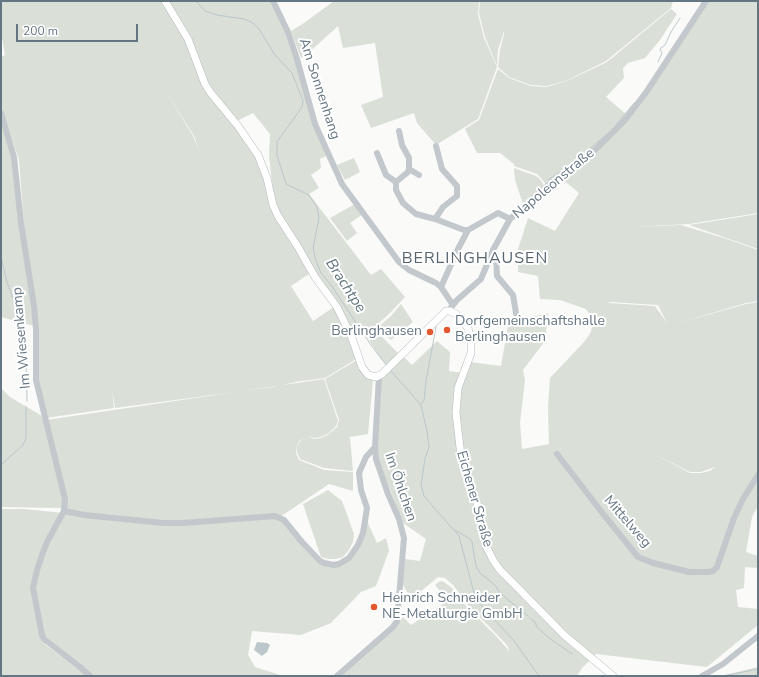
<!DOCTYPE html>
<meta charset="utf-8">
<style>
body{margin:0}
#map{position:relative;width:759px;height:677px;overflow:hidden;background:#fafaf8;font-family:"Nunito Sans",sans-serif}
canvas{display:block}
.frame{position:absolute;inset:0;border:2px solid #657683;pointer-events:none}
.scale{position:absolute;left:16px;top:24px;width:122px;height:18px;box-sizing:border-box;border:2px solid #657683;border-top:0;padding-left:5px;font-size:12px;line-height:14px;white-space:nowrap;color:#657683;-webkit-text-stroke:3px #fff;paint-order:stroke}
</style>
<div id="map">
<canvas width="759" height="677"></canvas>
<div class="frame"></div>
<div class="scale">200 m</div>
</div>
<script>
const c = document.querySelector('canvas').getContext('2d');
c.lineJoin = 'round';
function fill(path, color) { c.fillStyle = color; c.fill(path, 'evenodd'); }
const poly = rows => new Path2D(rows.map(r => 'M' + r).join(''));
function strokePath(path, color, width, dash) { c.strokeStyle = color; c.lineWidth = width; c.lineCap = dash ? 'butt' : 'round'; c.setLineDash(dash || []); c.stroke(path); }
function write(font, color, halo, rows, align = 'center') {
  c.font = font + ' "Nunito Sans",sans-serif'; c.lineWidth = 4; c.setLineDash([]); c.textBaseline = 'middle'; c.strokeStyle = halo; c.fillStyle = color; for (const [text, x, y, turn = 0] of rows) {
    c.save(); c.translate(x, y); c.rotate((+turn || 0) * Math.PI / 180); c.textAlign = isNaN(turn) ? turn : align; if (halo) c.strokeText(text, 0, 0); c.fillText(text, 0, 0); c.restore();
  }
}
const green = poly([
 [3,1,162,1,182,31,198,71,258,159,270,199,295,245,309,274,291,286,313,321,334,307,358,358,325,378,301,381,273,387,115,408,112,388,114,408,46,418,37,380,37,329,24,224,19,160,1,107,1,57,5,55,1,32,1,4],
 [163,87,194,136,200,152,193,136],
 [168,1,273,1,288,33,326,156,320,159,321,168,311,175,319,188,309,194,371,275,381,269,405,297,390,313,372,329,353,337,323,285,282,220,274,200,269,156,270,134,253,113,237,121,207,84],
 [334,1,479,1,478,14,484,38,497,67,478,119,436,145,417,123,414,113,371,128,361,105,383,97,375,43,343,48,338,26,316,46,301,58,291,31,304,23],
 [480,1,673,1,671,8,606,61,568,80,547,86,531,85,509,77,498,67,500,50,504,34,504,31,498,50,497,66,485,37,479,13],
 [707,1,758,1,758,213,689,224,628,227,681,225,727,239,758,250,758,301,746,303,675,324,746,304,758,302,758,506,752,517,746,552,758,556,758,568,745,567,744,588,736,590,738,607,758,609,758,625,707,667,596,654,582,668,577,676,341,676,391,631,403,617,411,625,448,601,435,585,440,581,444,582,452,588,466,606,496,636,510,652,507,645,468,605,453,585,445,578,438,577,420,592,413,594,407,592,402,583,405,559,420,561,426,539,403,523,378,459,377,446,381,377,403,356,412,365,437,341,450,352,449,371,463,373,457,384,454,400,454,415,456,439,460,467,477,514,485,547,498,572,549,625,577,651,580,648,520,589,494,559,487,545,479,501,466,466,456,410,459,386,470,362,501,366,509,320,525,319,548,313,545,341,523,370,525,380,520,423,522,449,549,444,548,407,550,378,584,342,591,332,592,326,589,316,606,303,590,315,586,309,560,300,540,299,538,276,518,272,518,249,528,218,555,231,579,193,561,178,588,158,626,120,647,91],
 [610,302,658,305,667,323,655,306,608,303],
 [652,453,690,472,701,472,715,467,710,471,701,473,690,473],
 [671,9,677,14,660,40,645,58,628,63,623,68,624,78,606,97,627,115,586,157,547,186,541,178,537,174,514,166,514,164,500,153,477,153,465,129,479,120,498,69,509,78,531,86,547,87,569,80,607,62],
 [1,122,13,157,34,326,1,317],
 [354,158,360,172,345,180,337,165],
 [514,168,536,176,540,179,545,187,523,204,515,180],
 [355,204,363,214,350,223,357,233,347,241,330,218],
 [758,214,758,249,689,225],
 [401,304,413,322,391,340,378,327,391,316],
 [375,330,398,353,387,365,381,359,366,335],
 [357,360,366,376,373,381,368,434,350,437,353,471,324,468,300,459,297,452,297,446,301,440,306,438,300,440,297,445,296,453,299,460,317,467,324,470,353,472,353,491,329,484,280,517,183,522,84,514,67,510,66,495,46,420,324,379,338,421,336,426,329,433,321,437,314,438,308,436,314,439,321,438,329,434,337,427,339,420,325,379],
 [1,388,10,397,42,416,64,500,63,507,60,508,1,507],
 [328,490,342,501,354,534,353,542,349,550,343,557,336,559,328,559,321,557,303,504],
 [1,509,24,509,63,513,46,540,32,587,41,636,46,645,89,676,1,676],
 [65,514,163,524,280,518,323,564,350,559,367,521,377,543,386,538,389,551,376,586,361,592,331,623,301,635,252,631,248,655,255,667,283,676,92,676,44,635,35,585,39,569,49,542],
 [758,667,758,676,721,676,729,674]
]);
const water = poly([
 [257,642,267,643,270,645,267,652,262,656,254,650]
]);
const stream = poly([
 [196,1,205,11,217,15,244,19,253,23,259,29,275,55,292,73,303,101,302,107,277,142,277,155,286,184,309,195,317,207,319,218,313,248,316,261,321,273,331,285,371,345,387,366],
 [658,62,662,53,660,49,665,45,671,32,680,18],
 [616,125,634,103],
 [548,180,571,165,607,134],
 [1,257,7,282,19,315],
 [23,331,26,360,27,401],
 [390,370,421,405,427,431,429,447,425,459,421,485,424,496,459,536,474,593,479,603,515,642,539,676],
 [421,404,424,401,426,381,436,327],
 [1,465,23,445,26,438,26,407],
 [455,530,470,539,472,542,476,566,480,573,495,585,500,593,528,616],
 [531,619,535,622,537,627,549,638,572,654],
 [723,676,758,669]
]);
const minor = poly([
 [273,1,288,32,297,59,315,124,342,184,399,262,409,270,436,283,441,287,453,305],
 [1,113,14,157,21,223,34,306,36,329,36,380,65,499,64,511,47,542,42,555,37,570,33,588,42,635,44,639,80,667,90,676],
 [399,131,402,145,409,158,409,169,408,172,396,182,396,190,403,203,416,214,435,219,464,230,468,230],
 [377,153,386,175,396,182],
 [409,169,419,175],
 [435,219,443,207,457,196,457,186,442,169,436,146],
 [493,250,496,256,497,276,513,295,517,319],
 [441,287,457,251,468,230,498,213,510,219],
 [448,311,457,300,481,279,493,250,510,219,521,209,546,187,587,158,625,120,647,91,706,1],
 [557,454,604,515,638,557,653,563,689,572,708,572,713,571,717,567,734,518,743,499,758,475],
 [64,511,84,515,163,523,183,523,275,516,284,520,302,542,320,561,324,563,334,565,339,564,349,558,358,545,363,533,367,508,361,490,359,473,366,457,375,447],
 [337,676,393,627,397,621,404,538,399,519,388,494,376,459,375,447,379,376],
 [702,676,723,664,758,636]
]);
const major = poly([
 [165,1,188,39,205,84,210,92,238,126,258,155,267,178,273,205,278,216,298,247,315,277,337,307,352,338,362,367,368,375,376,377,382,374,446,311,450,311,456,314,468,328,471,341,471,353,458,388,456,413,461,456,478,506,486,546,493,560,500,570,520,590,564,635,613,676]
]);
const markers = [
 [447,330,4,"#e4572e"],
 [430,332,4,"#e4572e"],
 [374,607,4,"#e4572e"]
];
const streetNames = [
 ["Am Sonnenhang",319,89,72],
 ["Napoleonstraße",554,184,-40],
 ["Im Wiesenkamp",22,338,-95],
 ["Im Öhlchen",400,487,71],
 ["Eichener Straße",474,499,74],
 ["Mittelweg",627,522,49]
];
const poiNames = [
 ["Dorfgemeinschaftshalle",455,322],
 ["Berlinghausen",455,338],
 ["Berlinghausen",422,332,"right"],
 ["Heinrich Schneider",382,599],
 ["NE-Metallurgie GmbH",382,615]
];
const waterNames = [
 ["Brachtpe",345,286,57]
];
const quarterNames = [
 ["BERLINGHAUSEN",475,259]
];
fill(green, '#dadfd7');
fill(water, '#bbc7cb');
strokePath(stream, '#bbc7cb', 1);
strokePath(major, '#b5babe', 8);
strokePath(minor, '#c3c8cc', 6);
strokePath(major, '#fff', 7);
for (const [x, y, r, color] of markers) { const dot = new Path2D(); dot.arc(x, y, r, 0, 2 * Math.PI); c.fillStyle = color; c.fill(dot); strokePath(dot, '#fff', 1.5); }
write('14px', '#657683', '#fff', streetNames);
write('14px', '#657683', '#fff', poiNames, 'left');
write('italic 15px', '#60757c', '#fff', waterNames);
c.letterSpacing = '1px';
write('16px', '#57646e', '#fff', quarterNames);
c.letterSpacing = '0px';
</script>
